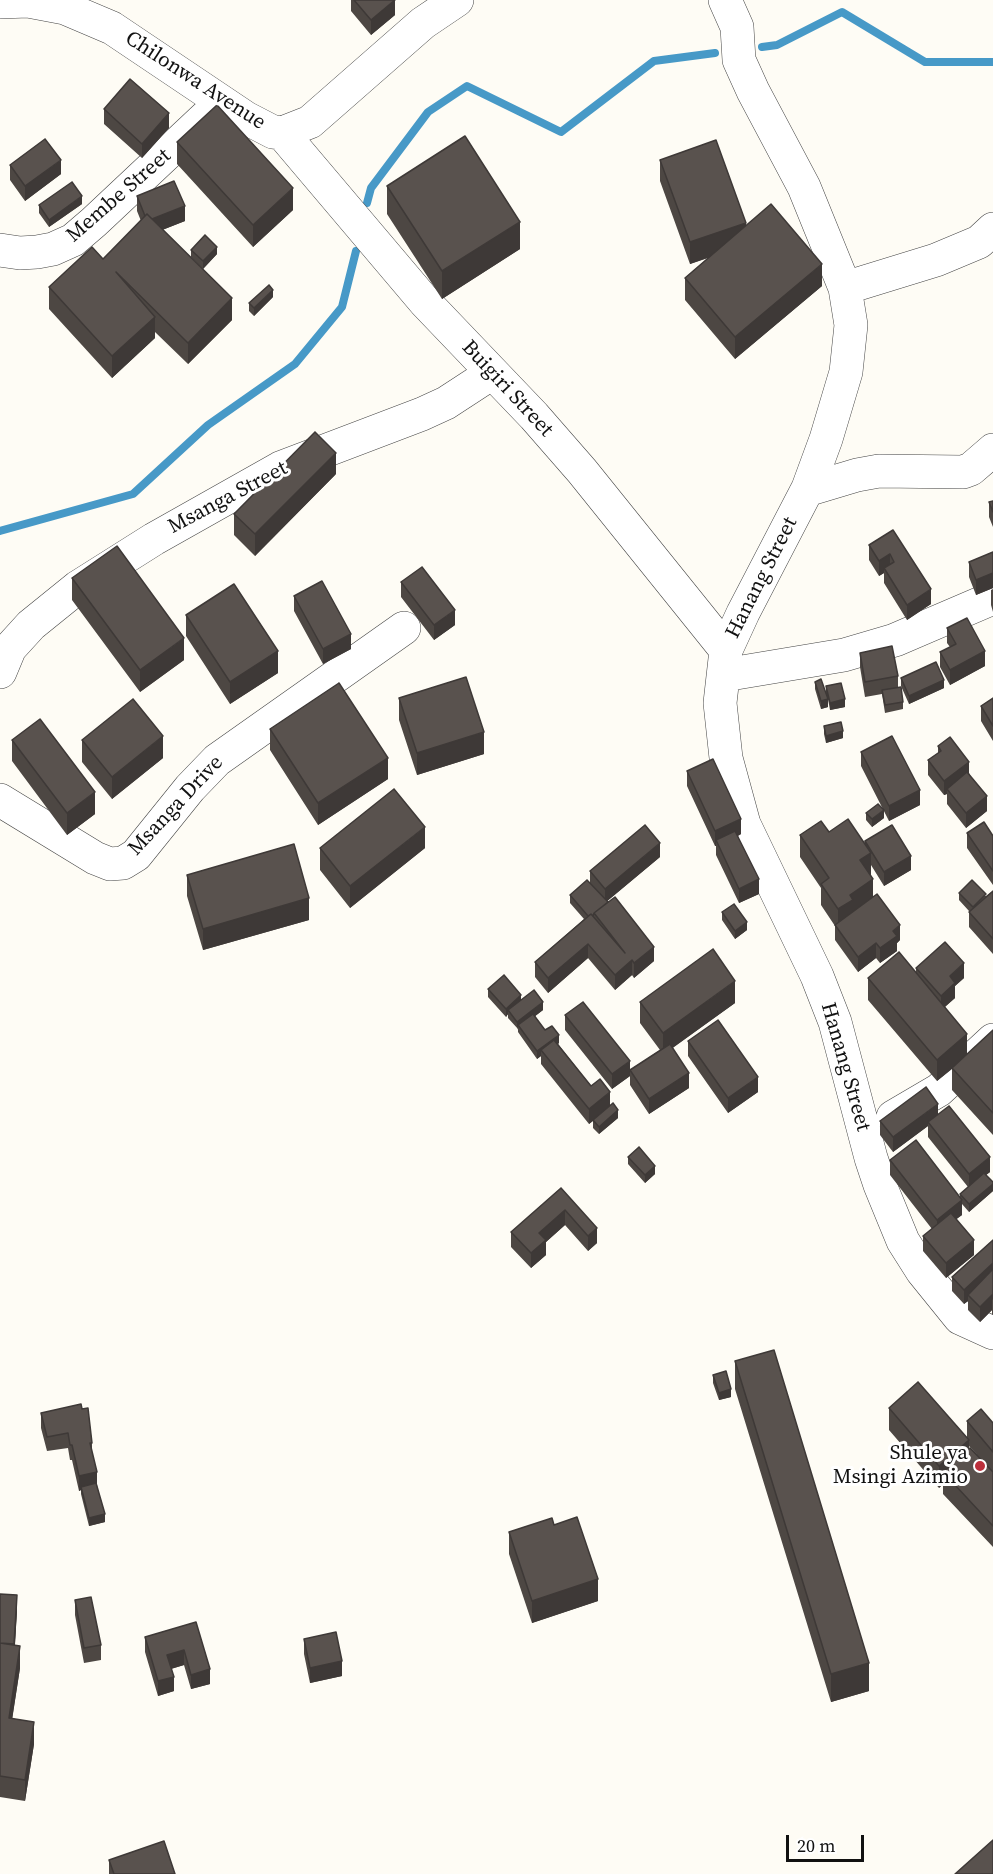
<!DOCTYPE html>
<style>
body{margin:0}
#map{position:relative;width:993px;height:1874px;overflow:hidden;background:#fefcf5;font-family:"Source Serif 4",serif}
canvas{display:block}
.scale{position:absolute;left:786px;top:1835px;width:78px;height:27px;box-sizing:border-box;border:3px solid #111;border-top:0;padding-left:8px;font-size:18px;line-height:21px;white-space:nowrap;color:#111;-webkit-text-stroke:4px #fff;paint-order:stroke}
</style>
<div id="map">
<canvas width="993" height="1874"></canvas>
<div class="scale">20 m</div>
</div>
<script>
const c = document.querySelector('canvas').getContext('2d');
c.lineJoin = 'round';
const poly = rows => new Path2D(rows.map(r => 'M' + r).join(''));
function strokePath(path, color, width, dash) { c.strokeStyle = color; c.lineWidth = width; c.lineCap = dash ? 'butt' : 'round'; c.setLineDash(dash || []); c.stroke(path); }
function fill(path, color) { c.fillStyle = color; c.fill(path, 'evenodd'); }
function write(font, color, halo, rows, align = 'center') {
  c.font = font + ' "Source Serif 4",serif'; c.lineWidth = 6; c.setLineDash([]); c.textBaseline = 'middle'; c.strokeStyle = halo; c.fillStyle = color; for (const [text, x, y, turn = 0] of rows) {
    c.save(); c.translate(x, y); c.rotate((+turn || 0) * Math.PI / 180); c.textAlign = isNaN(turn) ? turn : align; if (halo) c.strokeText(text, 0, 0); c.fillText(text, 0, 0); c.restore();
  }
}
const stream = poly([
 [762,47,777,45,842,12,925,62,993,62],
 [367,203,371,188,428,112,467,86,561,132,654,61,715,53],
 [0,531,133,494,208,425,295,364,342,307,356,251]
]);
const minor = poly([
 [725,0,737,27,739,60,753,91,804,187,845,288,851,325,846,372,826,439,808,488,743,613,726,650,720,703,726,758,744,824,817,976,835,1022,871,1158,880,1185,903,1241,922,1271,960,1318,993,1333],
 [0,2,28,1,65,8,112,28,246,118,273,132,282,133,310,122,423,23,457,0],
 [282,133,425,302,534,416,582,471,726,650],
 [0,250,20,253,37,252,53,249,73,240,94,222,209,114],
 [845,288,936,260,979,242,993,229],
 [807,490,857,475,879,471,963,472,971,469,993,450],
 [0,672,10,648,31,625,78,587,154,539,280,468,422,414,446,403,492,373],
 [724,675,844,655,895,640,993,598],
 [0,800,95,858,110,864,123,863,136,855,190,788,217,760,404,628],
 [893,1117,939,1090,993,1040]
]);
const wall = poly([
 [351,0,395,0,395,15,371,35,351,11],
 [104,109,169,128,142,158,104,124],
 [177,142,293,210,253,247,177,164],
 [660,160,822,286,735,359,685,300,685,278,708,258,690,264,660,181],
 [10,165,61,174,25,201,10,180],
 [387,186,520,249,442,299,387,214],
 [137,196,185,221,162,230,232,320,188,364,155,332,155,338,112,378,49,309,49,287,103,259,141,221,137,211],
 [82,204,49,227,39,213,39,205],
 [191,250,217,254,203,269,191,257],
 [273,297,254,316,249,311,249,303],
 [336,474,255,556,234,535,234,514],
 [993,501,993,527,989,517,989,502],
 [893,530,931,604,907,620,884,583,884,573,879,576,869,560,869,545],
 [993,552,993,588,976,595,969,577,969,562],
 [72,578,184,660,140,692,72,600],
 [401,582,455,625,434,640,401,597],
 [993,589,993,612,991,605,991,590],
 [294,596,351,649,323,664,294,611],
 [186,615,278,673,230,704,186,636],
 [947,628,985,666,950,685,940,667,940,652,950,647,947,643],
 [860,653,898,676,898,687,903,702,903,709,885,713,882,694,865,697,860,667],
 [901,678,944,688,909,704,901,686],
 [815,682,826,694,826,686,845,707,830,710,828,699,828,707,821,709,815,689],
 [399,698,484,754,417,775,399,720],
 [993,698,993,741,981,721,981,706],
 [824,726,843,738,826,743,824,734],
 [270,729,388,779,318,825,270,750],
 [12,740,95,814,67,835,12,761],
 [82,740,163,758,112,799,82,762],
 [938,746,969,773,987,811,966,828,947,804,947,794,944,795,928,775,928,760,938,753],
 [861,752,920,805,889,821,861,766],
 [687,771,741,834,738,836,759,894,739,903,716,855,716,846,715,846,687,786],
 [866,813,884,818,872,827,866,820],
 [829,832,865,845,865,841,911,870,884,886,871,865,870,875,873,897,900,940,897,943,897,951,880,963,876,958,858,972,835,940,835,926,821,905,821,888,800,857,800,835],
 [967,833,993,836,993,885,967,848],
 [320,848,425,848,350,908,320,870],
 [660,857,607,901,654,961,634,978,632,975,615,990,588,958,548,993,535,977,535,962,584,919,570,903,570,895,590,883,590,871],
 [187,875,309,920,203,950,187,896],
 [993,891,993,954,969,927,969,911,959,900,959,893,986,896],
 [722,912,747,930,735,939,722,920],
 [916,968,964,978,955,986,955,998,945,1007,967,1054,993,1030,993,1135,952,1090,952,1069,937,1081,868,1000,868,978,916,973],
 [488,989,521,1000,543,1010,535,1016,545,1030,559,1043,558,1044,591,1086,610,1105,618,1118,599,1134,593,1128,593,1121,589,1124,541,1064,541,1056,537,1059,518,1032,518,1029,508,1018,508,1014,506,1017,488,997],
 [640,1002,735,1003,672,1048,689,1088,649,1114,630,1085,630,1076,612,1089,565,1030,565,1015,630,1070,660,1050,640,1023],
 [688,1041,758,1092,728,1113,688,1056],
 [938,1114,990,1172,986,1175,993,1182,993,1191,969,1212,962,1204,962,1215,956,1219,974,1255,946,1278,923,1251,923,1236,932,1229,890,1175,890,1160,960,1197,960,1194,968,1187,928,1137,928,1126,893,1152,880,1135,880,1121],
 [628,1157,655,1174,645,1183,628,1164],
 [561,1188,597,1243,588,1251,565,1225,546,1242,546,1255,531,1268,511,1247,511,1232],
 [993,1240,993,1315,992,1314,992,1310,980,1322,968,1310,968,1301,964,1304,952,1291,952,1277],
 [735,1361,869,1691,831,1702,735,1389],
 [713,1375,731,1397,719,1400,713,1383],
 [889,1408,967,1438,967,1421,993,1423,993,1547,943,1494,943,1484,939,1488,889,1430],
 [969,1446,980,1458,969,1448],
 [41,1413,92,1443,92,1452,97,1485,105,1522,89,1526,81,1494,81,1490,79,1491,72,1460,70,1460,68,1448,47,1451,41,1428],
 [554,1525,598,1601,532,1623,509,1554,509,1532],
 [0,1594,17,1610,15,1645,20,1668,12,1719,34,1744,25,1801,0,1797],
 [75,1600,101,1645,101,1660,84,1663,75,1615],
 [196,1622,210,1684,191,1689,184,1665,171,1669,174,1691,158,1696,145,1652,145,1637],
 [304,1639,342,1676,310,1683,304,1654],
 [109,1860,175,1874,109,1874]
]);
const shadedWall = poly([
 [395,0,395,15,371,35,371,20],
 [169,113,169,128,142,158,142,144],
 [61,160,61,174,25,201,25,186],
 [293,188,293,210,253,247,253,225],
 [82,196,82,204,49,227,49,220],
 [185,206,185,221,147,236,147,221],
 [520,222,520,249,442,299,442,271],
 [746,223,746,244,690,264,690,242],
 [217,247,217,254,203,269,203,261],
 [822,264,822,286,735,359,735,337],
 [273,290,273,297,254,316,254,308],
 [232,298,232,320,188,364,188,343],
 [155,317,155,338,112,378,112,356],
 [336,453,336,474,255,556,255,534],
 [890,554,890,569,884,568,884,573,879,576,879,561],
 [993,573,993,588,976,595,976,580],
 [931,589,931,604,907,620,907,605],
 [455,610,455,625,434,640,434,625],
 [351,634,351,649,323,664,323,649],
 [184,638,184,660,140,692,140,670],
 [278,651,278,673,230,704,230,682],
 [985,651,985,666,950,685,950,670],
 [944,680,944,688,909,704,909,696],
 [828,699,828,707,821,709,821,701],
 [845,699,845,707,830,710,830,703],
 [843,731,843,738,826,743,826,736],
 [484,732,484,754,417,775,417,753],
 [163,736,163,758,112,799,112,777],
 [388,758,388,779,318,825,318,803],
 [969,762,969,777,947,789,947,794,944,795,944,781],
 [920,790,920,805,889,821,889,806],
 [95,792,95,814,67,835,67,813],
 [987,796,987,811,966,828,966,813],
 [884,810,884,818,872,827,872,819],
 [741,819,741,834,718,845,716,840,716,846,715,846,715,831],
 [425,827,425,848,350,908,350,886],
 [660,843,660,857,605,903,605,889],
 [871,853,871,875,860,882,860,860],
 [911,856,911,870,884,886,884,872],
 [759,879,759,894,739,903,739,889],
 [873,879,873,901,838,931,838,909,850,895],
 [309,898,309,920,203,950,203,929],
 [747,922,747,930,735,939,735,931],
 [900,925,900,940,897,943,897,951,880,963,880,948,893,931],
 [876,943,876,958,858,972,858,957],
 [588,944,588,958,548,993,548,978],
 [654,947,654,961,634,978,634,963],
 [632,960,632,975,615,990,615,975],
 [964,963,964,978,955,986,955,998,941,1010,941,996,950,976],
 [735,981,735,1003,663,1055,663,1033],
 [521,995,521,1003,508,1010,508,1014,506,1017,506,1009],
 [543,1002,543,1010,520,1028,518,1025,517,1030,517,1022],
 [967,1034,967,1056,937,1081,937,1060],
 [559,1035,559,1043,544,1053,541,1050,541,1056,537,1059,537,1051],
 [630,1061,630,1076,612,1089,612,1074],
 [689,1073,689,1088,649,1114,649,1099],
 [758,1077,758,1092,728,1113,728,1098],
 [610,1092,610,1107,589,1124,589,1109],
 [938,1104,938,1119,928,1122,928,1126,893,1152,893,1137],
 [618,1110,618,1118,599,1134,599,1127],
 [990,1157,990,1172,969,1188,969,1174],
 [655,1166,655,1174,645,1183,645,1175],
 [993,1184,993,1191,969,1212,969,1204],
 [962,1200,962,1215,937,1234,937,1220],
 [565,1210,565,1225,546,1242,546,1255,531,1268,531,1253,539,1233],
 [597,1228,597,1243,588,1251,588,1236],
 [974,1240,974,1255,946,1278,946,1263],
 [993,1263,993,1278,968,1295,968,1301,964,1304,964,1290],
 [993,1294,993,1300,992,1299,992,1310,980,1322,980,1307],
 [731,1389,731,1397,719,1400,719,1393],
 [969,1440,969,1462,943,1472,943,1484,939,1488,939,1466],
 [97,1472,97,1486,81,1487,81,1490,79,1491,79,1476],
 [105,1514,105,1522,89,1526,89,1518],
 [598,1579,598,1601,532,1623,532,1601],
 [17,1595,17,1610,14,1659,14,1644],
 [20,1646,20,1668,9,1740,9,1718],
 [184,1650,184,1665,167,1670,167,1655],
 [342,1661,342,1676,310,1683,310,1668],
 [869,1663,869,1691,831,1702,831,1674],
 [210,1669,210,1684,191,1689,191,1675],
 [174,1677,174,1691,158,1696,158,1681],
 [34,1722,34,1744,25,1801,25,1780]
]);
const building = poly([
 [354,0,395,0,371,20,354,0],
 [130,79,169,113,142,144,104,109,130,79],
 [217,105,293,188,253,225,177,142,217,105],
 [465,136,520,222,442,271,387,186,465,136],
 [45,139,61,160,25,186,10,165,45,139],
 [716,140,746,223,690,242,660,160,716,140],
 [174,181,185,206,152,219,147,214,145,216,137,196,174,181],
 [72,182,82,196,49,220,39,205,72,182],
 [771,204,822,264,735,337,685,278,771,204],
 [147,214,232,298,188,343,116,272,155,317,112,356,49,287,92,247,103,259,147,214],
 [205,235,217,247,203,261,191,250,205,235],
 [269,285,273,290,254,308,249,303,269,285],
 [315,432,336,453,255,534,234,514,315,432],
 [993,501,993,512,989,502,993,501],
 [893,530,931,589,907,605,884,568,894,562,890,554,879,561,869,545,893,530],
 [117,546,184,638,140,670,72,578,117,546],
 [993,552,993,573,976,580,969,562,993,552],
 [422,567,455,610,434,625,401,582,422,567],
 [322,581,351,634,323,649,294,596,322,581],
 [234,584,278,651,230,682,186,615,234,584],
 [967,618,985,651,950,670,940,652,956,644,947,628,967,618],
 [892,646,898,676,865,682,860,653,892,646],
 [936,662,944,680,909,696,901,678,936,662],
 [466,677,484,732,417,753,399,698,466,677],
 [821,679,828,699,821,701,815,682,821,679],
 [339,683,388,758,318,803,270,729,339,683],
 [841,683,845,699,830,703,826,686,841,683],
 [901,687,903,702,885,705,882,690,901,687],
 [993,698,993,726,981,706,993,698],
 [133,699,163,736,112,777,82,740,133,699],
 [40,719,95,792,67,813,12,740,40,719],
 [841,722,843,731,826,736,824,726,841,722],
 [892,736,920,790,889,806,861,752,892,736],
 [950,737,969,762,944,781,928,760,941,751,938,746,950,737],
 [713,759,741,819,715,831,687,771,713,759],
 [967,772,987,796,966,813,947,789,967,772],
 [394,789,425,827,350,886,320,848,394,789],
 [878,804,884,810,872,819,866,813,878,804],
 [848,819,871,853,860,860,873,879,850,895,853,900,838,909,821,884,829,878,800,835,821,821,829,832,848,819],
 [984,822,993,836,993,871,967,833,984,822],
 [645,825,660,843,605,889,590,871,645,825],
 [892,825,911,856,884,872,865,841,892,825],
 [735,831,759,879,739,889,716,840,735,831],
 [294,844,309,898,203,929,187,875,294,844],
 [587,880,608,902,594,913,593,916,591,914,588,916,570,895,587,880],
 [972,880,986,894,973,907,959,893,972,880],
 [993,891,993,939,969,912,993,891],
 [877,894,900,925,893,931,897,936,880,948,876,943,858,957,835,925,877,894],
 [615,897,654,947,634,963,632,960,615,975,588,944,548,978,535,962,591,914,625,953,594,913,615,897],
 [734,904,747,922,735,931,722,912,734,904],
 [945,942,964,963,950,976,955,983,941,996,916,968,945,942],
 [713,949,735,981,663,1033,640,1002,713,949],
 [899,952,967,1034,937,1060,868,978,899,952],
 [504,975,521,995,506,1009,488,989,504,975],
 [534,990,543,1002,517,1022,508,1010,534,990],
 [583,1002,630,1061,612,1074,565,1015,583,1002],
 [533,1014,545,1030,552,1026,559,1035,537,1051,518,1025,533,1014],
 [718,1020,758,1077,728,1098,688,1041,718,1020],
 [993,1030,993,1113,952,1068,993,1030],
 [554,1040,591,1086,600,1079,610,1092,589,1109,541,1050,554,1040],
 [670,1044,689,1073,649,1099,630,1070,670,1044],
 [926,1087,938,1104,893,1137,880,1121,926,1087],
 [613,1103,618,1110,599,1127,593,1120,613,1103],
 [949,1106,990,1157,969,1174,928,1122,949,1106],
 [916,1140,962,1200,937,1220,890,1160,916,1140],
 [639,1147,655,1166,645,1175,628,1157,639,1147],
 [984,1173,993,1182,993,1184,969,1204,960,1194,984,1173],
 [561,1188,597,1228,588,1236,565,1210,539,1233,546,1240,531,1253,511,1232,561,1188],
 [951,1213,974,1240,946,1263,923,1236,951,1213],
 [993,1240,993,1263,964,1290,952,1277,993,1240],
 [993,1269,993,1294,980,1307,968,1295,993,1269],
 [774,1350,869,1663,831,1674,735,1361,774,1350],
 [726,1371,731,1389,719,1393,713,1375,726,1371],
 [918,1382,969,1440,939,1466,889,1408,918,1382],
 [81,1404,82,1409,88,1408,92,1443,90,1443,97,1472,79,1476,72,1445,70,1445,68,1433,47,1437,41,1413,81,1404],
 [981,1409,993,1423,993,1452,967,1421,981,1409],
 [970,1448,993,1472,993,1526,943,1472,970,1448],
 [96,1483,105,1514,89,1518,81,1487,96,1483],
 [577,1517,598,1579,532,1601,509,1532,552,1518,554,1525,577,1517],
 [0,1594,17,1595,14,1644,0,1643,0,1594],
 [91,1597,101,1645,84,1648,75,1600,91,1597],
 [196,1622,210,1669,191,1675,184,1650,167,1655,174,1677,158,1681,145,1637,196,1622],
 [336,1632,342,1661,310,1668,304,1639,336,1632],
 [0,1643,20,1646,9,1718,34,1722,25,1780,0,1776,0,1643],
 [993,1840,993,1874,955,1874,993,1840],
 [164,1841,175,1874,114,1874,109,1860,164,1841]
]);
const markers = [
 [980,1466,6,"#bb2f3b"]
];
const streetNames = [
 ["Chilonwa Avenue",195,81,33],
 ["Membe Street",119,196,-41],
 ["Buigiri Street",507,389,47],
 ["Msanga Street",228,498,-28],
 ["Hanang Street",762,578,-63],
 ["Msanga Drive",176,806,-47],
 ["Hanang Street",845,1067,74]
];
const poiNames = [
 ["Shule ya",968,1454],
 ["Msingi Azimio",968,1478]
];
strokePath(stream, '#4799c7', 8);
strokePath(minor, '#444', 34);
strokePath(minor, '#fff', 33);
fill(wall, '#4d4743');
fill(shadedWall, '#3e3937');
fill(building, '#59524e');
strokePath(building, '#3e3937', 1.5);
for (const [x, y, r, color] of markers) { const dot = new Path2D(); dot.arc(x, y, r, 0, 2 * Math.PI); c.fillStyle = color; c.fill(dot); strokePath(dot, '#fff', 2); }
write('21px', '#111', '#fff', streetNames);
write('21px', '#111', '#fff', poiNames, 'right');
</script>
